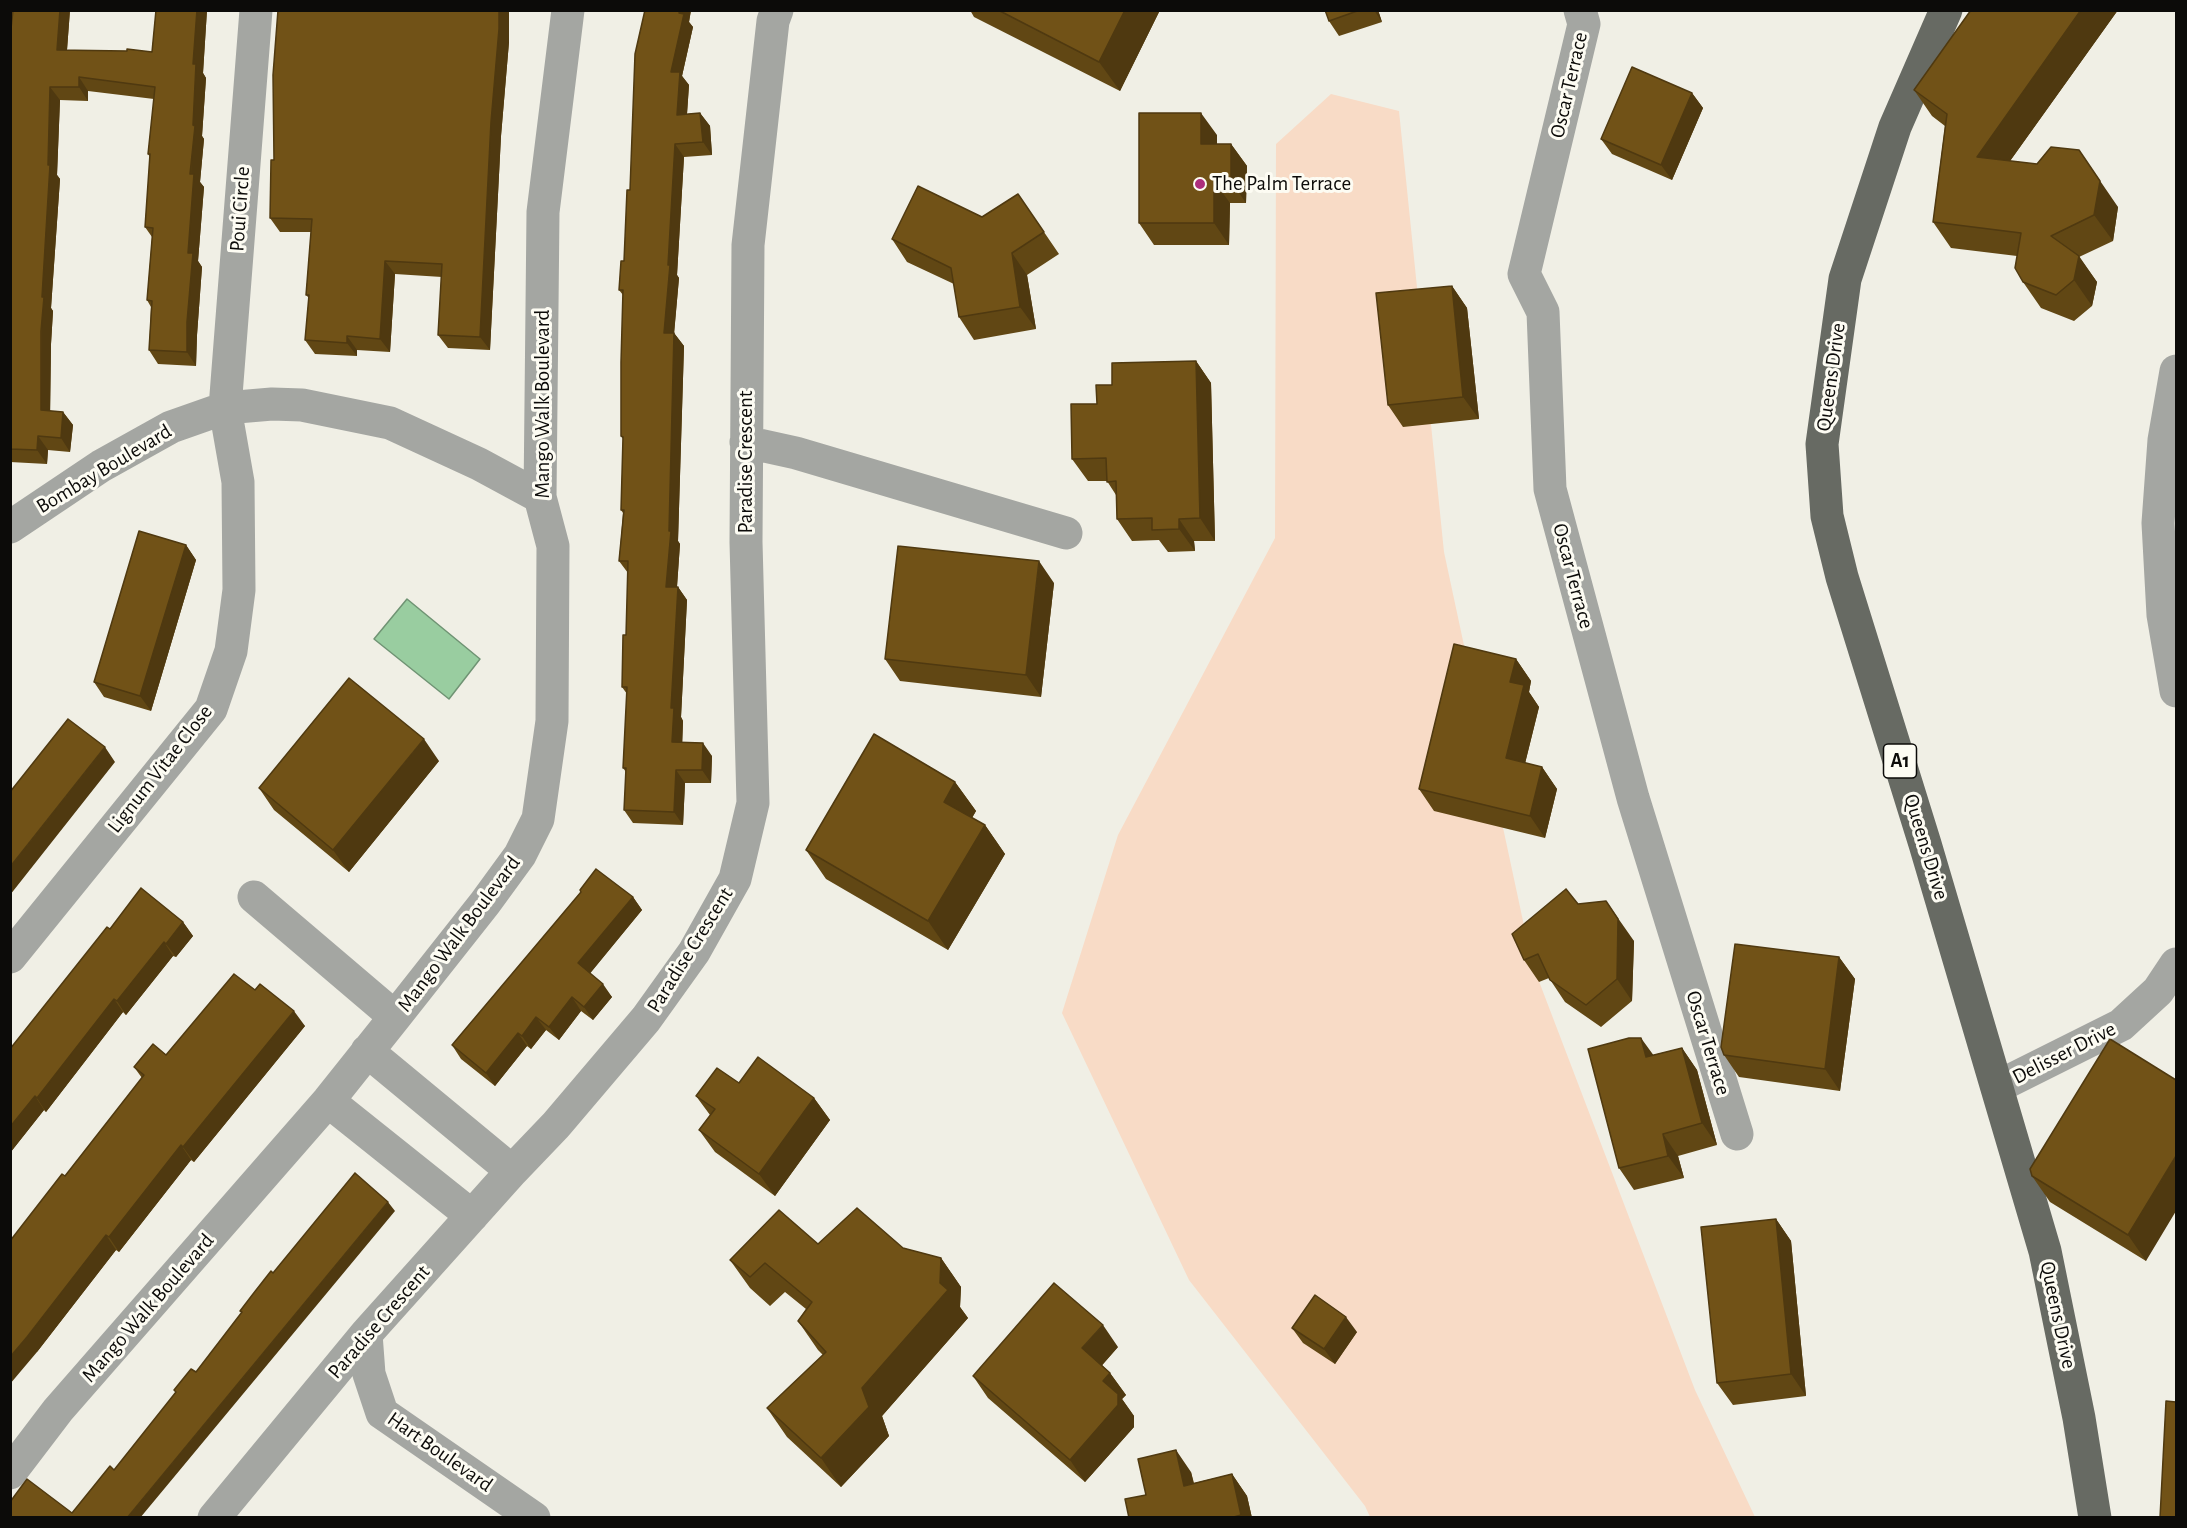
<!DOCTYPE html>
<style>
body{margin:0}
#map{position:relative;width:2187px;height:1528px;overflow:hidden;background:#f0efe5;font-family:"Alegreya Sans",sans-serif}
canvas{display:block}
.frame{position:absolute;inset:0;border:12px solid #0c0b09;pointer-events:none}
</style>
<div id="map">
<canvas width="2187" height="1528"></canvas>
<div class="frame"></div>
</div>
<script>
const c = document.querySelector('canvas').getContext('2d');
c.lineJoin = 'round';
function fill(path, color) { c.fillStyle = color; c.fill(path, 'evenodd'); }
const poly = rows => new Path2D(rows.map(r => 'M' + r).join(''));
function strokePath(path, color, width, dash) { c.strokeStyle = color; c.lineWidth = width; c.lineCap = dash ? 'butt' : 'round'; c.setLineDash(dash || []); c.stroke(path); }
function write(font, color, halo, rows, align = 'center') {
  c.font = font + ' "Alegreya Sans",sans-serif'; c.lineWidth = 6; c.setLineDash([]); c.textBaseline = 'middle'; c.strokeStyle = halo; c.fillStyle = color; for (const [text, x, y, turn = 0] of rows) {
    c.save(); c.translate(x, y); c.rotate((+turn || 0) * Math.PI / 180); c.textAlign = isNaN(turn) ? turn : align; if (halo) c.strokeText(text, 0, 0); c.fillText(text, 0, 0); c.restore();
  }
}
const green = poly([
 [1331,94,1399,111,1444,552,1532,963,1695,1390,1755,1517,1370,1517,1365,1506,1189,1280,1062,1013,1118,835,1275,538,1276,144]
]);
const water = poly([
 [407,599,480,659,449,699,374,639,407,599]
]);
const minor = poly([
 [1580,10,1584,24,1524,274,1543,312,1550,489,1633,798,1737,1134],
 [2176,371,2164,440,2158,523,2163,615,2176,691],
 [746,442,796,453,1066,533],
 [10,527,101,466,171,427,225,408,272,404,302,405,390,423,479,464,540,497],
 [254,897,395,1017],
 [10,957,211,709,231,651,239,590,238,482,225,408,256,10],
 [367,1051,512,1171],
 [1997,1087,2121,1025,2158,991,2176,964],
 [328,1101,472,1216],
 [366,1334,369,1374,382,1413,534,1518],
 [10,1473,58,1410,328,1101,395,1017,485,903,520,855,538,819,552,721,553,546,540,497,543,212,568,10],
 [214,1518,366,1334,512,1171,556,1125,646,1019,694,952,735,879,753,803,746,542,748,245,773,21,777,10]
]);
const major = poly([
 [1946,10,1895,127,1845,279,1822,444,1827,516,1842,577,1925,844,2045,1251,2079,1418,2095,1518]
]);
const wall = poly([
 [13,10,70,10,67,50,152,52,156,10,207,10,203,73,206,78,202,136,204,139,200,182,204,187,198,261,202,267,197,335,196,366,158,364,149,350,151,307,147,300,152,237,145,227,150,157,148,154,154,99,88,91,88,101,60,100,57,175,60,179,51,308,53,311,51,344,50,411,63,412,73,425,70,452,48,450,47,464,10,462,10,38],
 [278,10,509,10,509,42,501,136,490,350,448,348,438,335,442,277,395,274,390,352,357,350,357,356,315,354,305,340,309,298,306,295,311,232,280,232,270,218,274,160],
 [645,10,691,10,689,22,693,27,682,76,689,85,687,114,700,113,710,126,712,155,684,157,677,275,679,278,674,333,684,346,678,541,680,544,677,587,678,587,687,600,681,717,683,721,682,742,712,756,711,783,685,783,683,825,633,823,624,810,626,772,623,768,627,694,622,687,626,635,628,573,619,561,623,513,621,510,623,439,621,436,623,295,619,290,624,261],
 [970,10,1160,10,1120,91,974,17],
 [1325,10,1378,10,1382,22,1339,36,1329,21],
 [1971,10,2118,10,2010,161,2118,207,2113,241,2079,257,2097,282,2092,306,2074,321,2041,308,2023,282,2017,256,1951,248,1933,222,1945,126,1932,116,1914,90],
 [1692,93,1703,108,1672,180,1612,154,1601,139],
 [1217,135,1217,144,1231,144,1247,166,1246,203,1230,203,1229,245,1154,245,1139,223],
 [1018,194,1059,254,1027,275,1036,329,974,340,959,317,954,284,907,262,892,239,982,217],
 [1452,286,1467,308,1479,419,1403,427,1388,405],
 [1196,361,1211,383,1215,541,1194,541,1195,551,1168,552,1159,540,1132,541,1117,519,1116,495,1107,481,1088,481,1072,459,1097,404,1112,385],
 [186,545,196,560,151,711,104,697,94,682],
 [1054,583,1041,697,900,681,885,659],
 [1516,659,1531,681,1529,692,1539,707,1525,763,1542,767,1557,789,1545,838,1434,811,1419,789],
 [439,761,349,872,274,810,259,788],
 [955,782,976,811,972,818,985,825,1005,854,948,950,826,879,806,850],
 [580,890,633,897,642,910,590,973,612,997,593,1020,581,1011,559,1040,546,1030,531,1049,527,1046,495,1086,461,1059,452,1045,581,892],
 [1578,904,1634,941,1632,1001,1601,1027,1565,1002,1549,978,1539,982,1524,960],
 [183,922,193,936,176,957,173,956,126,1015,123,1012,46,1112,44,1110,10,1153,10,1049,110,929],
 [1839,957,1855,979,1840,1091,1739,1077,1724,1055],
 [255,990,305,1026,194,1162,191,1160,119,1252,116,1250,37,1352,65,1176,142,1078,134,1067,166,1055],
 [1682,1048,1697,1070,1717,1145,1678,1156,1684,1178,1634,1190,1619,1168,1653,1055],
 [2176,1080,2146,1261,2050,1202,2032,1176],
 [739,1083,814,1098,830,1120,775,1196,715,1152,699,1130,710,1115,696,1096],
 [1776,1219,1791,1241,1806,1396,1733,1405,1717,1383],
 [818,1244,903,1248,941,1258,961,1287,960,1307,968,1318,882,1416,889,1436,841,1487,787,1437,767,1408,823,1355,818,1350,798,1321,806,1309,785,1292,770,1306,750,1288,730,1260],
 [1292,1328,1357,1332,1335,1364,1303,1343],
 [1118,1347,1102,1365,1110,1373,1126,1395,1122,1399,1134,1416,1134,1427,1085,1482,988,1398,973,1376],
 [1191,1472,1194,1483,1232,1474,1247,1496,1252,1518,1129,1518]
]);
const shadedWall = poly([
 [60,10,70,10,66,63,57,50],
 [197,10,207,10,203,73,206,78,202,136,204,139,200,182,204,187,198,261,202,267,197,335,196,366,187,352,188,253,193,125,193,64],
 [499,10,509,10,509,42,501,136,490,350,480,337,491,122],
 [680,10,691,10,689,22,693,27,682,76,689,85,686,128,677,115,671,72],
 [1125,10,1160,10,1120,91,1099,62],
 [1374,10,1378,10,1382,22],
 [2081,10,2118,10,1995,182,1977,157],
 [79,77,88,91,88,101,79,87],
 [50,87,60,100,57,175,60,179,51,308,53,311,51,344,50,423,41,410,42,297],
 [1692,93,1703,108,1672,180,1661,165],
 [700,113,710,126,712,155,703,142],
 [1201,113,1217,135,1217,166,1201,144],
 [675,144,684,157,677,275,679,278,673,346,664,333],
 [1231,144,1247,166,1246,203,1231,181],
 [2079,150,2118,207,2113,241,2094,215],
 [1214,181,1230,203,1229,245,1214,223],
 [1012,253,1027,275,1036,329,1020,307],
 [2079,256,2097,282,2092,306,2074,280],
 [385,261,395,274,390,352,380,339],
 [1452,286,1467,308,1479,419,1463,397],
 [674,333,684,346,678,541,680,544,676,600,666,587],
 [347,336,357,350,357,356,347,343],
 [1196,361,1211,383,1215,541,1200,518],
 [63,412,73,425,70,452,61,438],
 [38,436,48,450,47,464,37,450],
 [1179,519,1194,541,1195,551,1179,529],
 [186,545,196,560,151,711,140,696],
 [1039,561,1054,583,1041,697,1026,675],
 [678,587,687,600,681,717,683,721,682,755,672,742,671,708],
 [1516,659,1531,681,1529,692,1539,707,1521,780,1506,758,1510,682],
 [424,739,439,761,349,872,333,850],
 [703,743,712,756,711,783,702,770],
 [105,747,115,762,10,895,10,867],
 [1542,767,1557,789,1545,838,1530,816],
 [676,770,685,783,683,825,674,812],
 [955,782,976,811,964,831,944,802],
 [985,825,1005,854,948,950,928,921],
 [633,897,642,910,588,976,578,963],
 [1606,901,1634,941,1632,1001,1617,979],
 [183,922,193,936,176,957,166,944],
 [164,942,173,956,126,1015,117,1001],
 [1839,957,1855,979,1840,1091,1825,1069],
 [603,984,612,997,593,1020,584,1007],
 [572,997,581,1011,559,1040,549,1027],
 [114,999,123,1012,46,1112,37,1098],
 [294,1011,305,1026,194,1162,183,1147],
 [536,1017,546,1030,531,1049,522,1036],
 [518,1033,527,1046,495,1086,486,1073],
 [1641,1038,1657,1060,1646,1057],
 [1682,1048,1697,1070,1717,1145,1702,1123],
 [35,1096,44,1110,10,1153,10,1127],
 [814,1098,830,1120,775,1196,759,1174],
 [1663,1134,1678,1156,1684,1178,1668,1156],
 [181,1145,191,1160,119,1252,109,1237],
 [2176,1156,2176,1211,2146,1261,2128,1235],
 [388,1202,395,1211,140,1518,127,1518],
 [1776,1219,1791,1241,1806,1396,1791,1374],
 [106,1235,116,1250,37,1352,10,1384,10,1357],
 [941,1258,961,1287,960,1307,968,1318,882,1416,889,1436,841,1487,821,1458,862,1388,940,1283],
 [1346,1317,1357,1332,1335,1364,1324,1349],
 [1103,1325,1118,1347,1098,1370,1082,1348],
 [1110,1373,1126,1395,1122,1399,1134,1416,1134,1427,1085,1482,1070,1460,1103,1381],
 [1176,1450,1191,1472,1199,1508,1184,1486],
 [1232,1474,1247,1496,1252,1518,1243,1518,1241,1515]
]);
const building = poly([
 [13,10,60,10,57,50,127,51,127,49,152,52,156,10,197,10,193,64,196,64,193,125,195,126,190,174,194,174,188,253,193,253,187,322,187,352,149,350,152,301,147,300,153,228,145,227,150,154,148,154,155,87,79,77,79,87,50,87,48,165,50,165,42,297,44,297,41,331,41,410,63,412,61,438,38,436,37,450,10,449,10,38,13,10],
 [278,10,499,10,499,29,491,122,480,337,438,335,442,264,385,261,380,339,347,336,347,343,305,340,309,295,306,295,312,219,270,218,271,160,274,160,273,75,278,10],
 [645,10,680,10,679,13,684,14,671,72,680,72,677,115,700,113,703,142,675,144,668,265,670,265,664,333,674,333,669,531,671,531,666,587,678,587,671,708,674,708,672,742,703,743,702,770,676,770,674,812,624,810,626,768,623,768,627,687,622,687,623,635,626,635,628,561,619,561,624,510,621,510,623,437,621,436,621,362,623,290,619,290,621,261,624,261,627,190,630,190,635,54,645,10],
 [998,10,1125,10,1099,62,998,10],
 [1325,10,1360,10,1329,21,1325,10],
 [1971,10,2081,10,1977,157,2037,164,2051,147,2079,150,2100,181,2094,215,2051,236,2079,256,2074,280,2056,295,2023,282,2015,268,2021,233,1933,222,1947,114,1914,90,1971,10],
 [1632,67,1692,93,1661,165,1601,139,1632,67],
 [1139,113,1201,113,1201,144,1231,144,1231,181,1214,181,1214,223,1139,223,1139,113],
 [918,186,982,217,1018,194,1044,232,1012,253,1020,307,959,317,951,268,892,239,918,186],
 [1452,286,1463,397,1388,405,1376,293,1452,286],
 [1196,361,1200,518,1179,519,1179,529,1152,530,1152,518,1117,519,1116,481,1107,482,1106,458,1072,459,1071,404,1097,404,1096,385,1112,385,1112,363,1196,361],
 [139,531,186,545,140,696,94,682,139,531],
 [898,546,1039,561,1026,675,885,659,898,546],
 [1454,644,1516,659,1510,682,1524,685,1506,758,1542,767,1530,816,1419,789,1454,644],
 [349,678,424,739,333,850,259,788,349,678],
 [68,719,105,747,10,867,10,792,68,719],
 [874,734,955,782,944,802,985,825,928,921,806,850,874,734],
 [596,869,633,897,578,963,603,984,584,1007,572,997,549,1027,536,1017,522,1036,518,1033,486,1073,452,1045,581,892,580,890,596,869],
 [141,888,183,922,166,944,164,942,117,1001,114,999,37,1098,35,1096,10,1127,10,1049,107,927,110,929,141,888],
 [1566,889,1578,904,1606,901,1618,919,1617,979,1586,1005,1550,980,1538,954,1524,960,1512,934,1566,889],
 [1735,944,1839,957,1825,1069,1724,1055,1721,1047,1735,944],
 [234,974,255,990,260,984,294,1011,183,1147,181,1145,109,1237,106,1235,27,1337,10,1357,10,1241,62,1174,65,1176,144,1075,134,1067,153,1044,166,1055,234,974],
 [1629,1038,1641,1038,1646,1057,1682,1048,1702,1123,1663,1134,1668,1156,1619,1168,1588,1049,1629,1038],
 [2110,1039,2176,1080,2176,1156,2128,1235,2032,1176,2030,1169,2110,1039],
 [758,1057,814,1098,759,1174,699,1130,715,1109,696,1096,717,1068,739,1083,758,1057],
 [355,1173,388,1202,127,1518,12,1518,10,1517,10,1502,27,1479,72,1513,110,1466,114,1470,176,1392,174,1390,191,1369,196,1372,242,1312,240,1311,253,1294,271,1271,273,1273,355,1173],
 [857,1208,903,1248,941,1258,940,1283,948,1290,862,1388,869,1407,821,1458,767,1408,826,1352,798,1321,812,1302,765,1263,750,1277,730,1260,779,1210,818,1244,857,1208],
 [1776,1219,1791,1374,1717,1383,1701,1227,1776,1219],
 [1054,1283,1103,1325,1082,1348,1110,1373,1103,1381,1118,1394,1118,1405,1070,1460,973,1376,1054,1283],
 [1315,1295,1346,1317,1324,1349,1292,1328,1315,1295],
 [2166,1401,2176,1402,2176,1518,2160,1518,2166,1401],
 [1176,1450,1184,1486,1232,1474,1241,1515,1230,1518,1129,1518,1125,1499,1146,1495,1138,1459,1176,1450]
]);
const markers = [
 [1200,184,6,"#ad2e7c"]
];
const shields = [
 [1900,761,33]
];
const shieldNames = [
 ["A1",1900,761]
];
const streetNames = [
 ["Oscar Terrace",1569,85,-77],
 ["Poui Circle",240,209,-86],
 ["Queens Drive",1831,377,-82],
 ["Mango Walk Boulevard",543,404,-90],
 ["Paradise Crescent",746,462,-90],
 ["Bombay Boulevard",104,469,-31],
 ["Oscar Terrace",1573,576,75],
 ["Lignum Vitae Close",160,769,-52],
 ["Queens Drive",1926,847,73],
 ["Mango Walk Boulevard",459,934,-53],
 ["Paradise Crescent",690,950,-58],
 ["Oscar Terrace",1708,1043,73],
 ["Delisser Drive",2064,1053,-27],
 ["Mango Walk Boulevard",148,1308,-49],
 ["Queens Drive",2058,1315,78],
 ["Paradise Crescent",379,1322,-49],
 ["Hart Boulevard",440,1452,35]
];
const poiNames = [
 ["The Palm Terrace",1212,184]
];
fill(green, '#f8dbc6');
fill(water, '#99cda0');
strokePath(water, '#6f9373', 1.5);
strokePath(minor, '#a4a6a2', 33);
strokePath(major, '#676a63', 33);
fill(wall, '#614714');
fill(shadedWall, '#4f3910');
fill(building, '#715217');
strokePath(building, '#4f3910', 1.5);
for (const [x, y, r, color] of markers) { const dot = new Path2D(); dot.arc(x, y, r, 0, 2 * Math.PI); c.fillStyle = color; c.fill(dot); strokePath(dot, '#fdfcf3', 2); }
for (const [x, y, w] of shields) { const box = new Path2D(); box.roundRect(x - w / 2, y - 17, w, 34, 4.5); c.fillStyle = '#fdfcf3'; c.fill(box); strokePath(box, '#0c0b09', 1.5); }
write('bold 20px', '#0c0b09', null, shieldNames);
write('21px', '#0c0b09', '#fdfcf3', streetNames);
write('21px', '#0c0b09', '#fdfcf3', poiNames, 'left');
</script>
